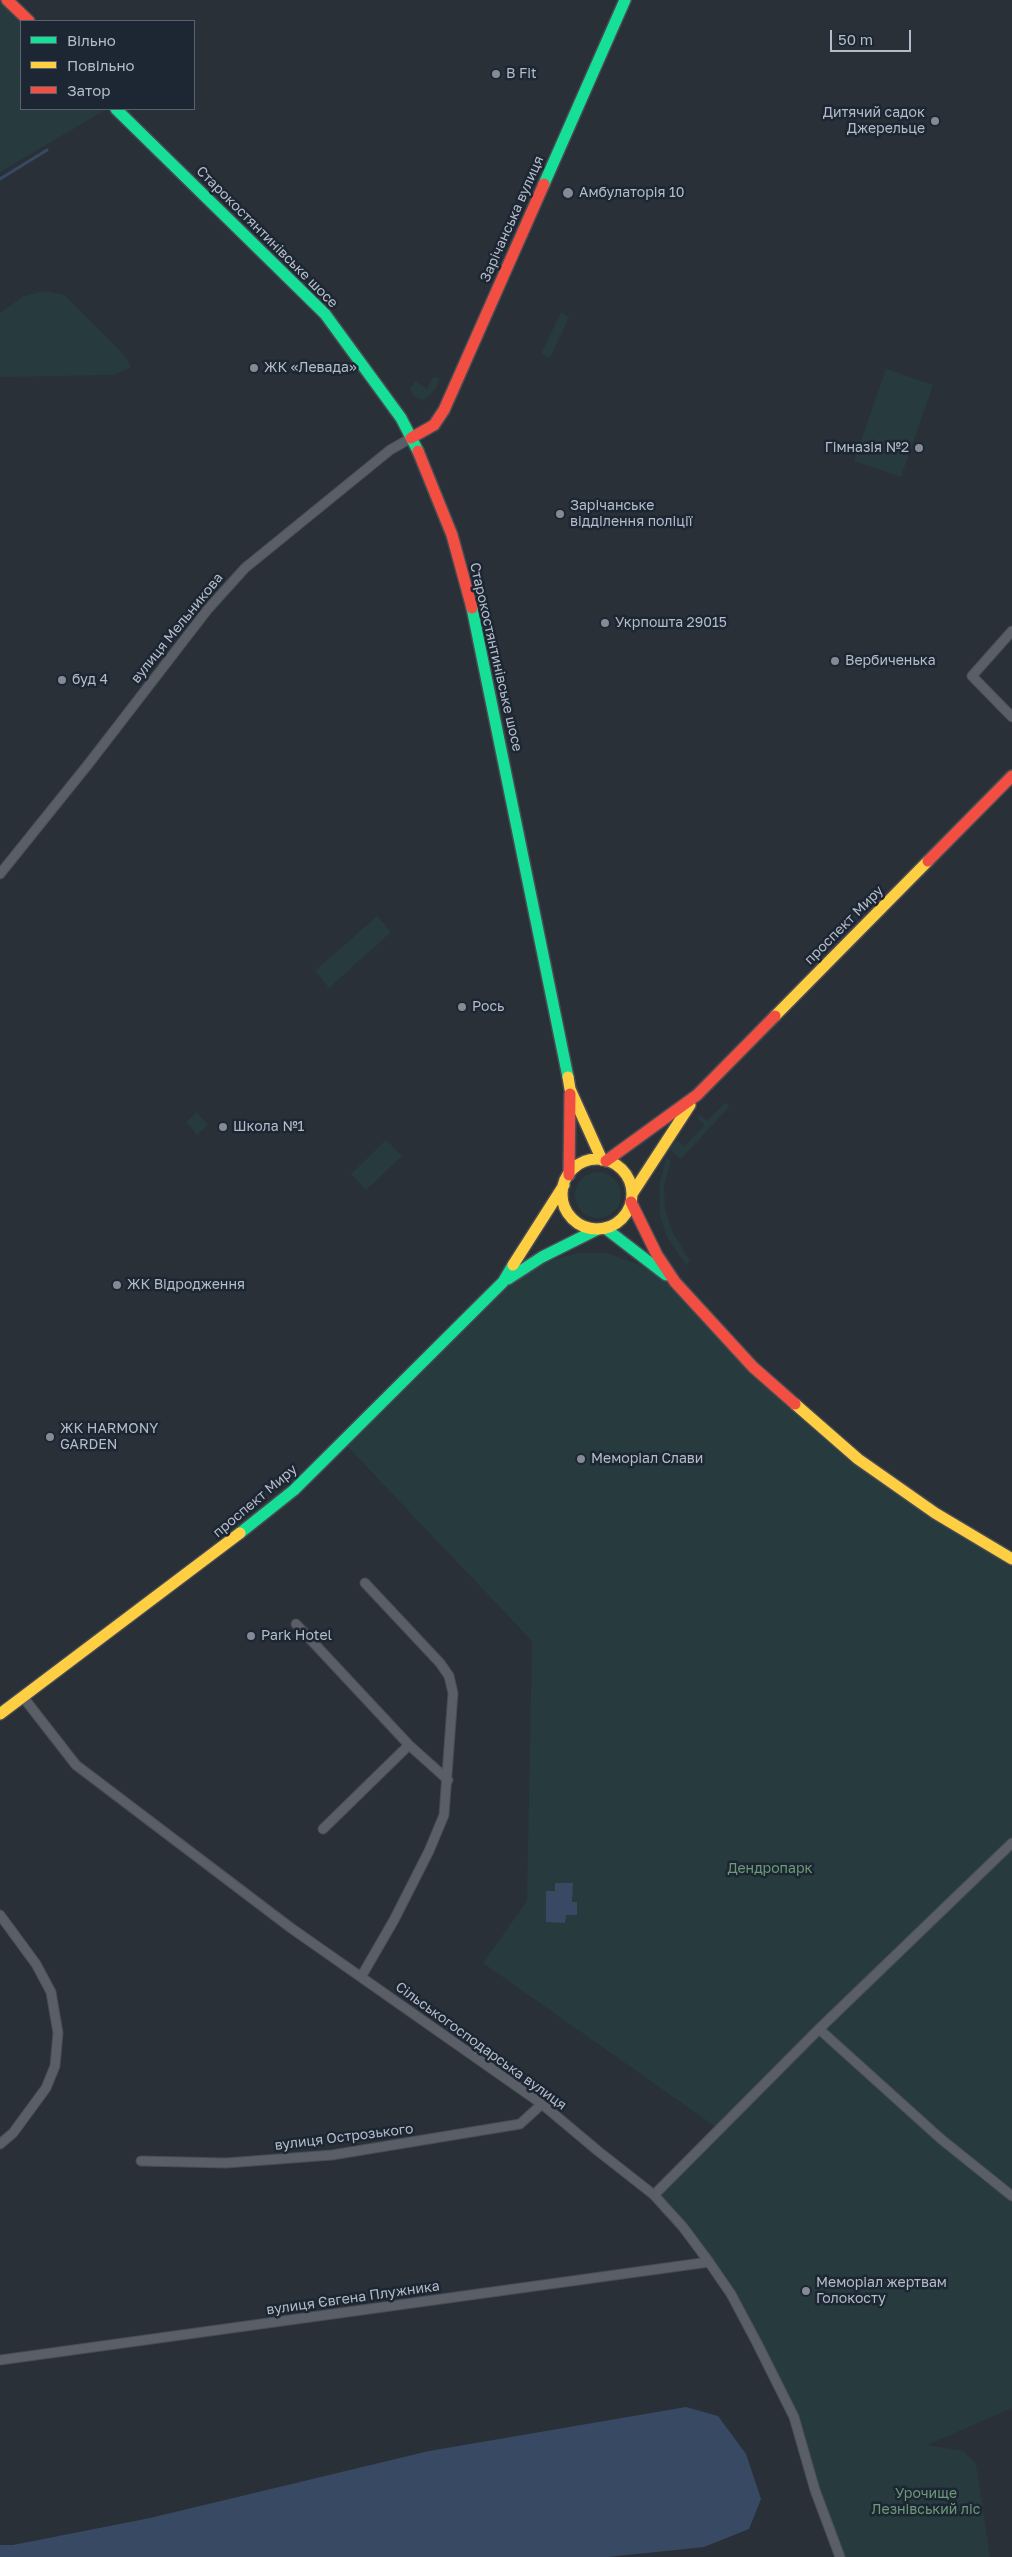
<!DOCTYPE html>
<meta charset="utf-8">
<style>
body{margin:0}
#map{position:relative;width:1012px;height:2557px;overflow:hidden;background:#2a3038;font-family:"Golos Text",sans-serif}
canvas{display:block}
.legend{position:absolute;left:20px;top:20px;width:175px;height:90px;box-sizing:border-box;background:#1d2633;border:1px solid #59626f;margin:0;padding:6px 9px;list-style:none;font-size:15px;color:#b4bcc9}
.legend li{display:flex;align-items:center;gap:10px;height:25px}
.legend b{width:25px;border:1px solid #59626f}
.scale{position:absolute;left:830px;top:30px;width:81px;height:22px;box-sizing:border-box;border:2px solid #b4bcc9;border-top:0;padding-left:6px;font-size:15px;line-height:18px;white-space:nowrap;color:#b4bcc9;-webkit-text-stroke:4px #1d2633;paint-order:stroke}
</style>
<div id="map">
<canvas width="1012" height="2557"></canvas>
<ul class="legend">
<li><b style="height:6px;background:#16e098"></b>Вільно</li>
<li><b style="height:6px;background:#ffcf43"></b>Повільно</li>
<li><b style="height:6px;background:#f24e42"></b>Затор</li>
</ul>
<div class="scale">50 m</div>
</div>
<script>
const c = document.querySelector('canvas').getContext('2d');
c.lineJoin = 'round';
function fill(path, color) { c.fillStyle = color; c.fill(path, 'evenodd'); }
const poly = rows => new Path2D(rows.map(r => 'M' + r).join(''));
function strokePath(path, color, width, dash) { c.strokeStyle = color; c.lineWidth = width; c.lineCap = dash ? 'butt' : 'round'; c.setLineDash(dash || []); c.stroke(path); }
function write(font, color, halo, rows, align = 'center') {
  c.font = font + ' "Golos Text",sans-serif'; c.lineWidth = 5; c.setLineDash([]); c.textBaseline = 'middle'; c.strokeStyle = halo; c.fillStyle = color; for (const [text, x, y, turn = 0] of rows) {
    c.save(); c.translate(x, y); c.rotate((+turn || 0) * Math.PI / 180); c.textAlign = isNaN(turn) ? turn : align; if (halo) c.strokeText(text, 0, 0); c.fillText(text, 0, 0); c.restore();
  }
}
const green = poly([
 [0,1,21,22,21,109,107,109,0,172],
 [46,291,64,295,124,355,131,367,114,375,0,377,0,313,24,296],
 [561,312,569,317,550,358,541,354],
 [886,369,933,385,901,477,854,461],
 [433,377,440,378,435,390,423,400,415,397,410,389,415,381,427,389],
 [377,916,391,932,329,988,315,971],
 [726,1102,729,1107,681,1159,670,1150,677,1140,685,1146,704,1125,697,1118,700,1115,707,1121],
 [197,1112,208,1125,197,1135,186,1122],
 [386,1140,402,1156,366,1190,351,1174],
 [666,1158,671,1161,664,1185,665,1209,672,1231,690,1261,686,1265,667,1237,660,1216,659,1185],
 '575 1195a23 23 0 1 1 46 0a23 23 0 1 1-46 0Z',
 [578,1253,607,1253,648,1268,672,1286,749,1370,1012,1565,1012,2408,927,2445,963,2451,976,2464,990,2557,840,2557,815,2490,798,2415,735,2291,687,2223,661,2194,723,2132,483,1963,527,1901,532,1641,347,1446,507,1286,544,1262]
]);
const water = poly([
 [555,1883,573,1883,572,1902,577,1902,577,1915,566,1915,565,1923,546,1922,546,1891,555,1891],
 [686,2407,718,2416,746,2454,761,2499,749,2529,704,2547,608,2557,0,2557,0,2545,13,2545,150,2518,429,2451]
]);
const stream = poly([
 [0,179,47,150]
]);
const street = poly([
 [1012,631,972,676,1012,717],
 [0,874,90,762,208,609,245,568,390,450,411,438],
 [296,1624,409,1745,448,1780],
 [23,1697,76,1765,291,1928,542,2104,598,2151,654,2195,683,2227,709,2262,731,2294,757,2343,794,2417,815,2490,840,2557],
 [323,1829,409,1745],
 [0,1915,36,1964,51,1992,58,2033,55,2066,46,2088,13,2133,0,2144],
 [361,1977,394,1920,429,1851,444,1815,453,1693,449,1676,440,1663,365,1583],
 [819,2029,941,2139,1012,2196],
 [141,2161,226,2163,332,2155,520,2124,542,2104],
 [654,2195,819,2029,1012,1843],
 [0,2360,709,2262]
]);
const fast = poly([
 [116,109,325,314,401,418,418,451],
 [544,184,625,0],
 [472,608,568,1077],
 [605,1228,666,1275],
 [508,1279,542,1257,598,1229],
 [240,1533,294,1490,503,1282,513,1265]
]);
const slow = poly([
 [775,1016,928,861],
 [568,1077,570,1089,602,1160],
 '562 1194a35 35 0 1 1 70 0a35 35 0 1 1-70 0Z',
 [632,1194,690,1105],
 [513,1265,564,1185],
 [795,1404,858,1459,935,1513,1012,1559],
 [0,1714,240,1533]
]);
const jam = poly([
 [7,0,29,21],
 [411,438,434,425,444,410,544,184],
 [418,451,452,535,472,608],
 [928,861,1012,776],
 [606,1161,697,1095,775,1016],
 [569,1175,570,1094],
 [631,1202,657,1255,675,1282,753,1367,795,1404]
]);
const markers = [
 [496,74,5,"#848b96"],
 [935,121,5,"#848b96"],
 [568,193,6,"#848b96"],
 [254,368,5,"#848b96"],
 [919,448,5,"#848b96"],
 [560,514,5,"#848b96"],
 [605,623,5,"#848b96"],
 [835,661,5,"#848b96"],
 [62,680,5,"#848b96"],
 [462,1007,5,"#848b96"],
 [223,1127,5,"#848b96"],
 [117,1285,5,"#848b96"],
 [50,1437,5,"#848b96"],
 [581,1459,5,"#848b96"],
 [251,1636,5,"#848b96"],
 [806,2291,5,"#848b96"]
];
const poiNames = [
 ["B Fit",506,74],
 ["Дитячий садок",925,113,"right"],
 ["Джерельце",925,129,"right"],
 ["Амбулаторія 10",579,193],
 ["ЖК «Левада»",264,368],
 ["Гімназія №2",909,448,"right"],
 ["Зарічанське",570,506],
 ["відділення поліції",570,522],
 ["Укрпошта 29015",615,623],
 ["Вербиченька",845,661],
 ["буд 4",72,680],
 ["Рось",472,1007],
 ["Школа №1",233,1127],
 ["ЖК Відродження",127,1285],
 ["ЖК HARMONY",60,1429],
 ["GARDEN",60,1445],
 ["Меморіал Слави",591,1459],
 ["Park Hotel",261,1636],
 ["Меморіал жертвам",816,2283],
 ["Голокосту",816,2299]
];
const streetNames = [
 ["Зарічанська вулиця",512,219,-66],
 ["Старокостянтинівське шосе",267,237,45],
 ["вулиця Мельникова",177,628,-51],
 ["Старокостянтинівське шосе",496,657,77],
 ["проспект Миру",844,925,-45],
 ["проспект Миру",255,1501,-40],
 ["Сільськогосподарська вулиця",481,2046,36],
 ["вулиця Острозького",344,2137,-7],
 ["вулиця Євгена Плужника",353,2298,-8]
];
const parkNames = [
 ["Дендропарк",770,1869],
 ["Урочище",926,2494],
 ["Лезнівський ліс",926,2510]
];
fill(green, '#273a3e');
fill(water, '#384963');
strokePath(stream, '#384963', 3);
strokePath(street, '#484c53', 11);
strokePath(fast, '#484c53', 14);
strokePath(slow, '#484c53', 14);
strokePath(jam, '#484c53', 14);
strokePath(street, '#5a5e66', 9);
strokePath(fast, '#16e098', 11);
strokePath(slow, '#ffcf43', 11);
strokePath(jam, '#f24e42', 11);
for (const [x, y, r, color] of markers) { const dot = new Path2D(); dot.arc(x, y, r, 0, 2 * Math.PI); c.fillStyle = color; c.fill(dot); strokePath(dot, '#1d2633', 2); }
write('14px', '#b4bcc9', '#1d2633', poiNames, 'left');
write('14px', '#b4bcc9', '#1d2633', streetNames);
write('14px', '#6b9a76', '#1d2633', parkNames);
</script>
